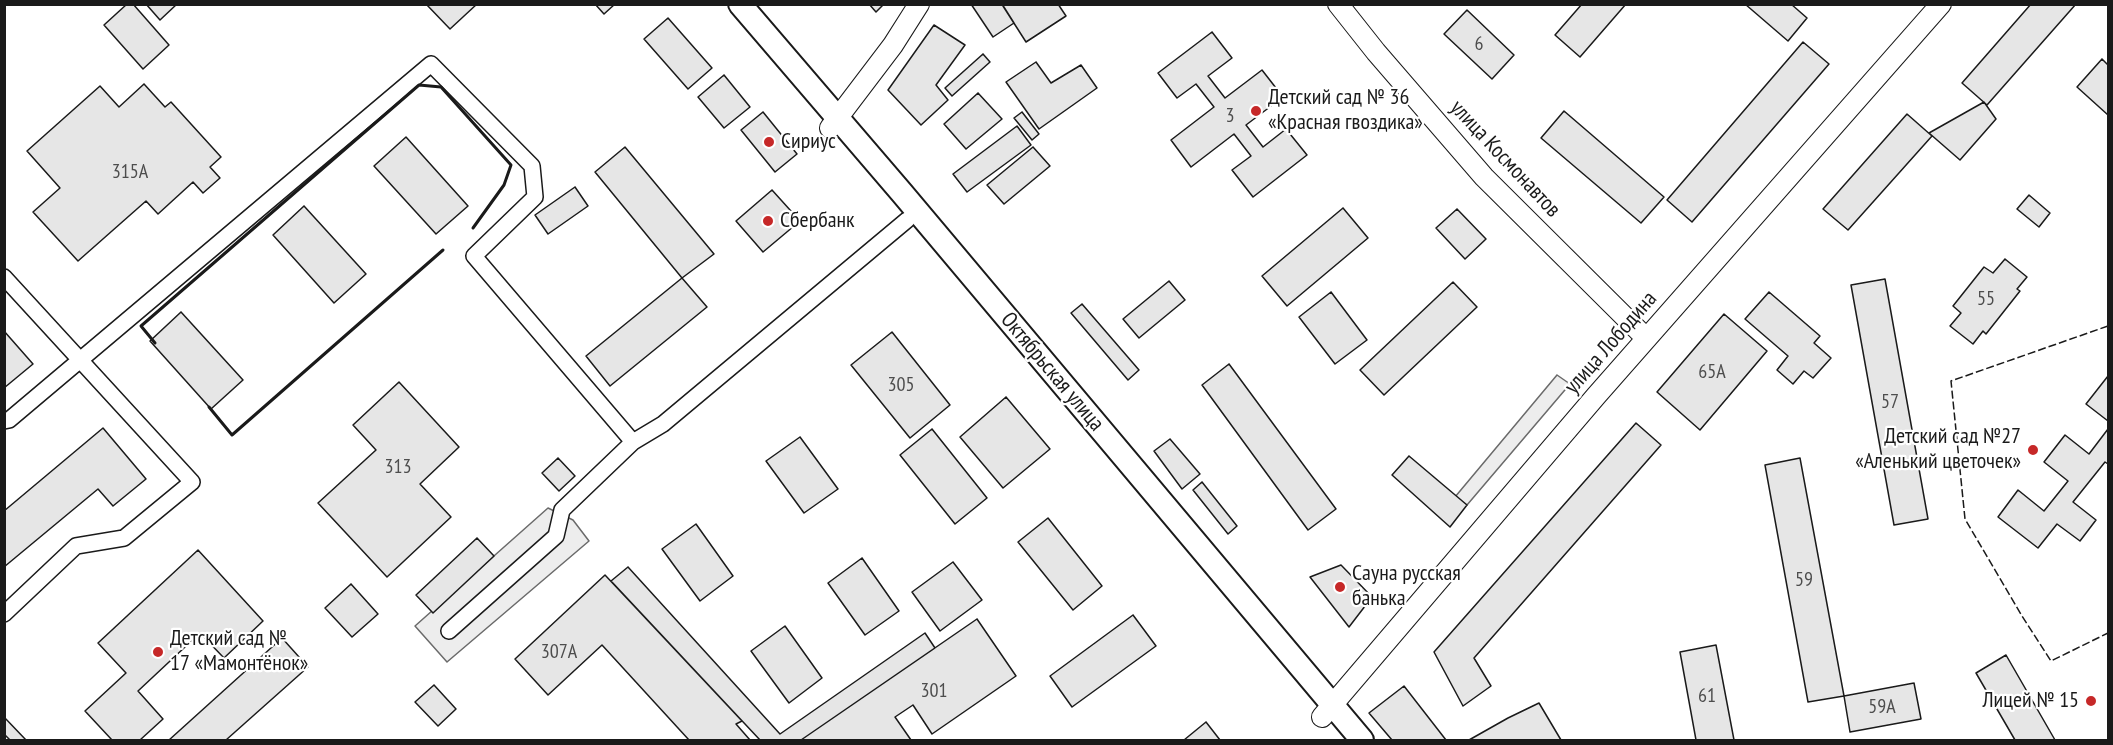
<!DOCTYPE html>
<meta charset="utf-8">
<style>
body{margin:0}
#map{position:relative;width:2113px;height:745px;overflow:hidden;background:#fff;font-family:"PT Sans Narrow",sans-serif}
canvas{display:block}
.frame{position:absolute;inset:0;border:6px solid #1a1a1a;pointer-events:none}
</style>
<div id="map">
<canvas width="2113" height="745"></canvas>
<div class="frame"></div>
</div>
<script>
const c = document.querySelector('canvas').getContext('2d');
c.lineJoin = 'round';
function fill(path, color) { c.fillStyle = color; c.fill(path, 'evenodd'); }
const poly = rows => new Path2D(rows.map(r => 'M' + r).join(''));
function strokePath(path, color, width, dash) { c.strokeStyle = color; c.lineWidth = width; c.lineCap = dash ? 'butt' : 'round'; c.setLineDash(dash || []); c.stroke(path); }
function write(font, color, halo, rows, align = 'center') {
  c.font = font + ' "PT Sans Narrow",sans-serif'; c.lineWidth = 4.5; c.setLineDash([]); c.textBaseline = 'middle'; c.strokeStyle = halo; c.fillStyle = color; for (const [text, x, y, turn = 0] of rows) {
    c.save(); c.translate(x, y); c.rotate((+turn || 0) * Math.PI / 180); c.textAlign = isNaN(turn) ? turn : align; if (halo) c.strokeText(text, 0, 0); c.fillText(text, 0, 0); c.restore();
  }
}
const parking = poly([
 [1557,375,1570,384,1467,505,1455,497,1557,375],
 [548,508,573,520,589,541,447,662,415,626,548,508]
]);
const building = poly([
 [127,4,133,4,169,45,143,69,104,25,127,4],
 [146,4,177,4,160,20,146,4],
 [426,4,477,4,450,29,426,4],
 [595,4,615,4,604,14,595,4],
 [869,4,884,4,876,12,869,4],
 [971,4,1002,4,1014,23,993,37,971,4],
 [1005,4,1058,4,1066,16,1026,42,1003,6,1005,4],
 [1582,4,1626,4,1580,57,1555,35,1582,4],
 [1745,4,1791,4,1807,18,1788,41,1745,4],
 [2031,4,2076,4,1987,105,1962,83,2031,4],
 [1467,10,1514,55,1492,79,1444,34,1467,10],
 [668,18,712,68,688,89,644,39,668,18],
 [934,25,965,45,936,85,948,100,921,125,888,90,934,25],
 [1212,32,1232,58,1208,76,1225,98,1262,70,1283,97,1246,125,1263,147,1286,129,1307,155,1253,197,1232,170,1251,156,1234,134,1191,167,1171,140,1214,107,1196,84,1177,98,1158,73,1212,32],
 [1803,42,1829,64,1692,222,1667,200,1803,42],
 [983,54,990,62,952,96,945,88,983,54],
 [2102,59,2108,65,2108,115,2077,87,2102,59],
 [1036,62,1051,83,1081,65,1097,88,1039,129,1006,82,1036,62],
 [724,75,750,107,724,128,698,97,724,75],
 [144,84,165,107,171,102,221,157,210,167,220,178,203,193,193,182,158,214,146,201,78,261,33,212,60,188,27,151,100,86,119,107,144,84],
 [978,93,1002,119,966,149,944,124,978,93],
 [1984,102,1996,119,1960,160,1929,133,1984,102],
 [1564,111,1664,197,1641,223,1541,138,1564,111],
 [763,112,797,154,775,172,741,130,763,112],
 [1022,112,1039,134,1032,140,1014,118,1022,112],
 [1907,114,1932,136,1848,230,1823,209,1907,114],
 [1017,126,1031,145,967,192,953,174,1017,126],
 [406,137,468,206,436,234,374,166,406,137],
 [625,147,714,254,682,278,595,172,625,147],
 [1033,147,1050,166,1004,204,987,185,1033,147],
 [575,187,588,206,548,234,535,215,575,187],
 [772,190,800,221,763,252,736,221,772,190],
 [2029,195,2050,213,2039,227,2017,209,2029,195],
 [304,206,366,274,334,303,273,235,304,206],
 [1343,208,1368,238,1287,306,1262,276,1343,208],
 [1457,209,1486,239,1465,259,1436,228,1457,209],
 [2005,259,2027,277,2017,289,2020,291,1986,334,1983,331,1973,344,1950,326,1961,313,1953,306,1984,267,1993,273,2005,259],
 [682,278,707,307,610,386,586,356,682,278],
 [1885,279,1928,519,1894,525,1851,285,1885,279],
 [1169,281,1185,300,1139,338,1123,319,1169,281],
 [1453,282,1477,307,1384,395,1360,370,1453,282],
 [1331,292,1367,340,1335,364,1299,317,1331,292],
 [1769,292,1820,336,1814,343,1831,358,1813,378,1804,371,1793,384,1777,370,1788,356,1745,319,1769,292],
 [1082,304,1139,370,1128,380,1071,313,1082,304],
 [181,312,243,380,211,409,150,341,181,312],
 [1724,314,1767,351,1700,430,1657,392,1724,314],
 [4,331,33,364,4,388,4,331],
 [892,332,950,405,910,438,851,365,892,332],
 [1229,364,1336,509,1308,530,1202,385,1229,364],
 [2108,376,2108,421,2086,404,2108,376],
 [399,382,459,447,420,484,451,517,387,577,318,503,376,450,353,425,399,382],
 [1006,397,1050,449,1003,488,960,437,1006,397],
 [1636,423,1661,445,1474,658,1491,686,1463,706,1434,652,1636,423],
 [103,428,146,479,113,506,98,489,4,567,4,511,103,428],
 [932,429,987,498,955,524,900,455,932,429],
 [2108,429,2108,464,2105,462,2073,502,2096,520,2080,541,2057,524,2038,548,1998,517,2018,490,2044,511,2068,481,2044,462,2065,435,2089,454,2108,429],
 [800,437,838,489,804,513,766,461,800,437],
 [1170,439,1200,474,1182,489,1154,451,1170,439],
 [1409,456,1467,505,1450,527,1392,475,1409,456],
 [558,458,575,476,559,491,542,473,558,458],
 [1800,458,1844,696,1808,702,1765,465,1800,458],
 [1202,482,1237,526,1228,534,1193,490,1202,482],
 [1048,518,1102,586,1073,610,1018,542,1048,518],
 [696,524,733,576,700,601,662,549,696,524],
 [477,538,494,556,433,613,416,595,477,538],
 [198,550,263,621,224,658,200,633,138,691,163,719,140,740,112,740,85,711,126,673,98,643,198,550],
 [862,558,899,611,865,635,828,583,862,558],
 [953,562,982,600,940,631,912,592,953,562],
 [1341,565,1372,597,1349,627,1310,577,1341,565],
 [628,567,780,734,925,633,935,648,801,740,760,740,611,581,628,567],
 [605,575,742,721,736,724,750,740,689,740,602,645,548,695,515,659,605,575],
 [351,584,378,614,352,637,325,608,351,584],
 [1133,615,1156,646,1072,707,1050,676,1133,615],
 [977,619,1016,676,932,734,913,705,895,717,911,740,801,740,977,619],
 [785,626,822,678,789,703,751,651,785,626],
 [282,638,308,667,226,740,169,740,282,638],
 [1716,645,1734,740,1696,740,1680,652,1716,645],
 [2006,655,2055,740,2015,740,1976,673,2006,655],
 [1914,683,1921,719,1850,732,1844,696,1914,683],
 [434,685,456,709,438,726,415,702,434,685],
 [1404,686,1446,740,1392,740,1369,713,1404,686],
 [1539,703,1561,740,1469,740,1508,718,1539,703],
 [4,717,26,740,10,740,4,734,4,717],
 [1206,722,1220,740,1184,740,1206,722]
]);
const minor = poly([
 [4,277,192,482,124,538,76,546,4,614],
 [4,421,9,420,431,64,532,166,535,197,474,256,633,442],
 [449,631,556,536,562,510,633,442,663,424,907,220]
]);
const tertiary = poly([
 [1338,4,1376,52,1484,177,1646,338],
 [830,128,893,45,919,4],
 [1322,717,1596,396,1941,4]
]);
const secondary = poly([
 [740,4,902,193,1362,740]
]);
const fence = poly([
 [2108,326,1951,381,1965,519,2022,616,2051,661,2108,633]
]);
const wall = poly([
 [155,343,141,326,419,85,441,87,511,165,504,185,473,228],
 [209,407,232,435,443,250]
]);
const markers = [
 [1256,111,6,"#c62828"],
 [769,142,6,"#c62828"],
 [768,221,6,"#c62828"],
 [2033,450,6,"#c62828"],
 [1340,587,6,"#c62828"],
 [158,652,6,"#c62828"],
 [2091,701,6,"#c62828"]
];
const numberNames = [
 ["6",1479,44],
 ["3",1230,116],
 ["315А",130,172],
 ["55",1986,299],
 ["65А",1712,372],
 ["305",901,385],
 ["57",1890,402],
 ["313",398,467],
 ["59",1804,580],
 ["307А",559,652],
 ["301",934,691],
 ["61",1707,696],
 ["59А",1882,707]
];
const poiNames = [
 ["Детский сад № 36",1268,98],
 ["«Красная гвоздика»",1268,123],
 ["Сириус",781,142],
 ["Сбербанк",780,221],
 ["Детский сад №27",2021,437,"right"],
 ["«Аленький цветочек»",2021,462,"right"],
 ["Сауна русская",1352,574],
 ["банька",1352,599],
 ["Детский сад №",170,639],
 ["17 «Мамонтёнок»",170,664],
 ["Лицей № 15",2079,701,"right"]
];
const streetNames = [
 ["улица Космонавтов",1505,159,47],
 ["улица Лободина",1611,343,-49],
 ["Октябрьская улица",1052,372,50]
];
fill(parking, '#ededed');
strokePath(parking, '#6a6a6a', 1.5);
fill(building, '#e6e6e6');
strokePath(building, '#1a1a1a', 1.5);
strokePath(minor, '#1a1a1a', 18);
strokePath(tertiary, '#1a1a1a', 22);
strokePath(secondary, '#1a1a1a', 26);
strokePath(minor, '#fff', 15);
strokePath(tertiary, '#fff', 20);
strokePath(secondary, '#fff', 22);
strokePath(fence, '#1a1a1a', 1.5, [8, 3]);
strokePath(wall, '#1a1a1a', 3);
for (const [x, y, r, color] of markers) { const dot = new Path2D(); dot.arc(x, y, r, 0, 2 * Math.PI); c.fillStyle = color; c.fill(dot); strokePath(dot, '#fff', 2); }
write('20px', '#4d4d4d', null, numberNames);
write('22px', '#1a1a1a', '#fff', poiNames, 'left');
write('22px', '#1a1a1a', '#fff', streetNames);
</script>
